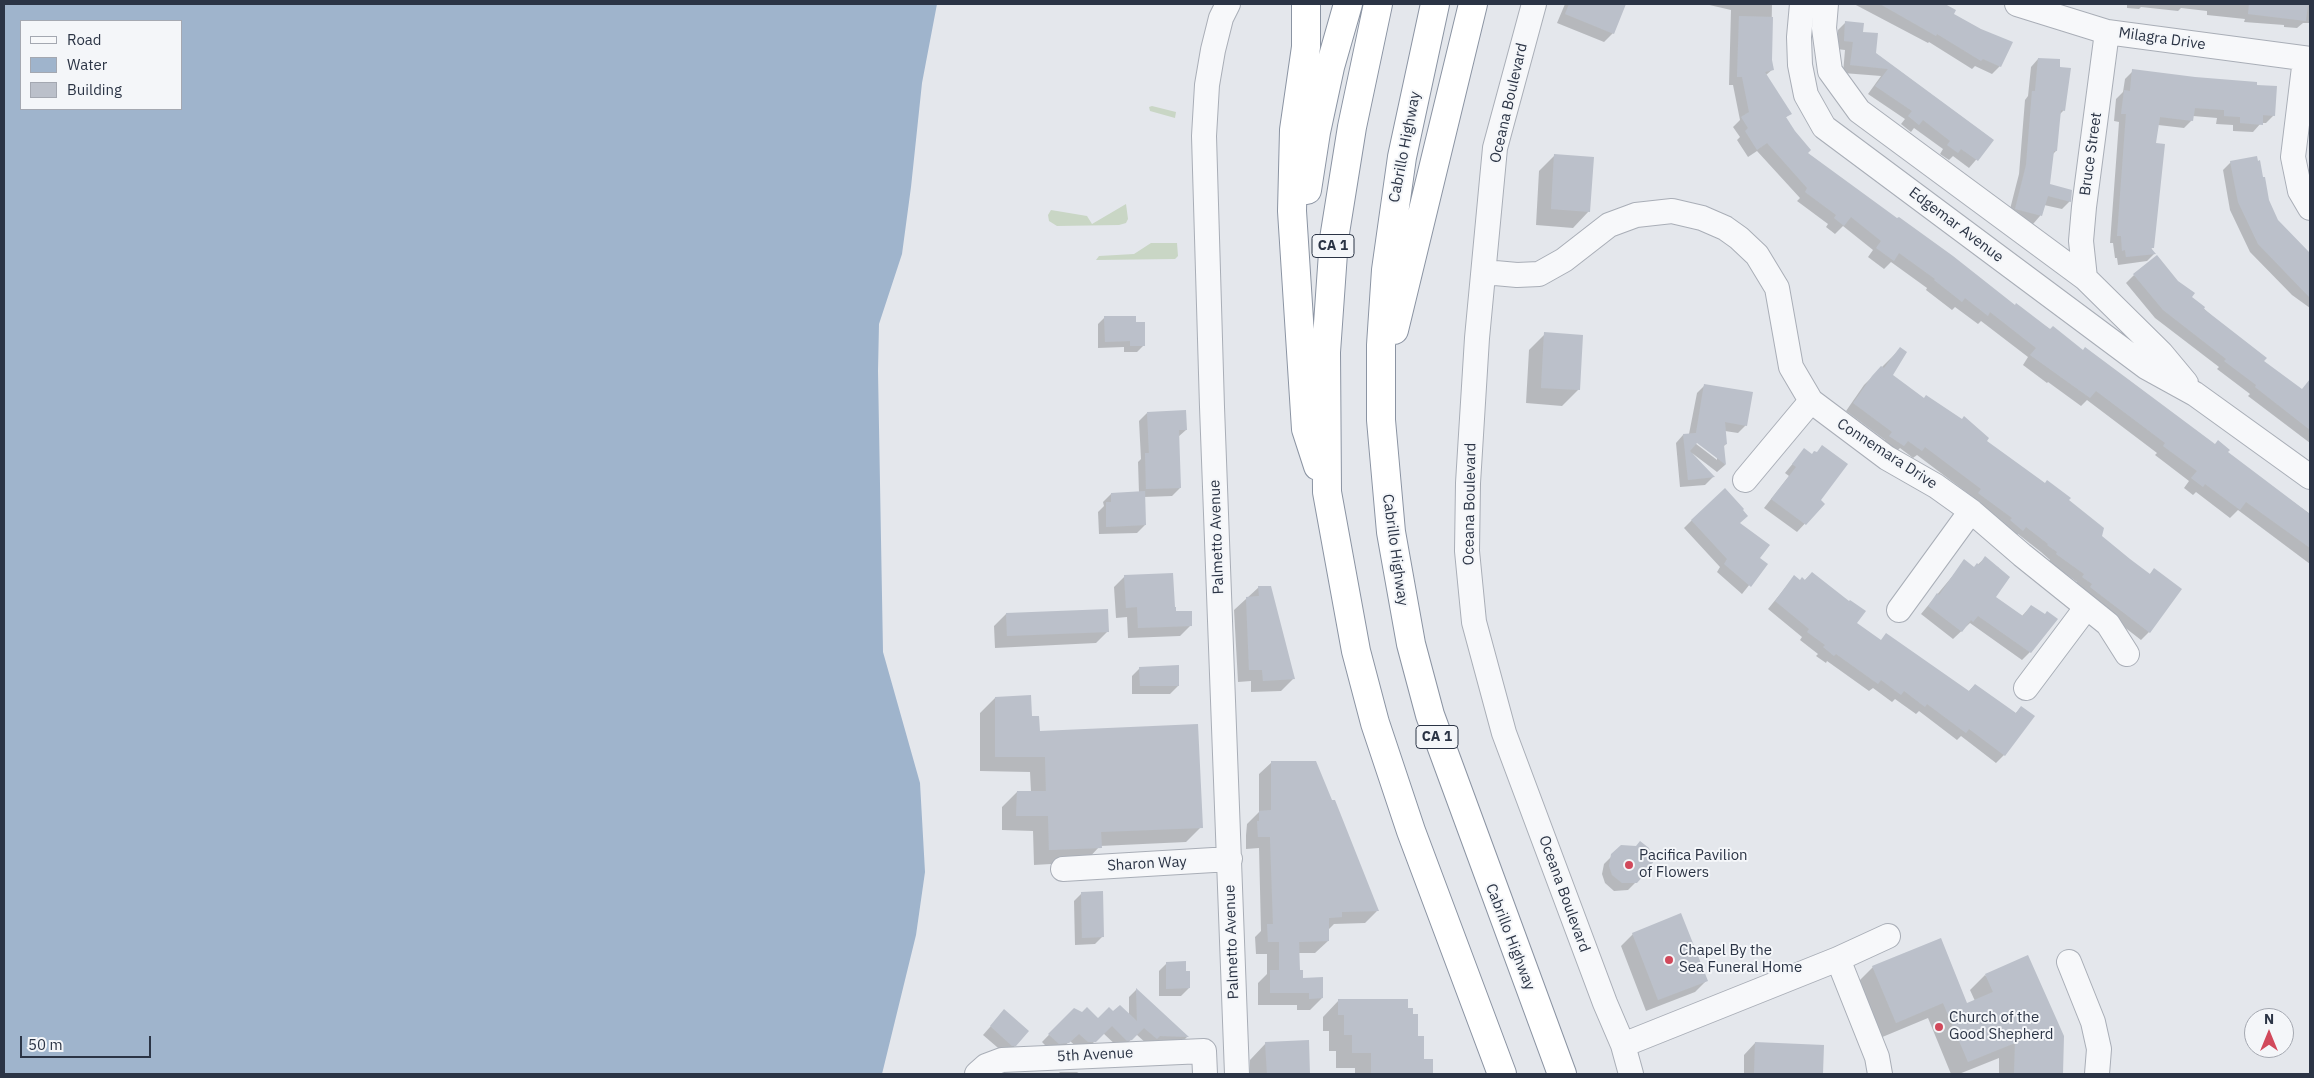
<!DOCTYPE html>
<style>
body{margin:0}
#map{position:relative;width:2314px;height:1078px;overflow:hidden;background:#e4e7ec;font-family:"IBM Plex Sans",sans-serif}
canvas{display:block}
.frame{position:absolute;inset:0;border:5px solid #2b3445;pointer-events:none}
.legend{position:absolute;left:20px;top:20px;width:162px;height:90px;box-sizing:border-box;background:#f4f6f9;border:1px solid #a4a8b1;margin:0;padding:6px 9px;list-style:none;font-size:15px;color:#2b3445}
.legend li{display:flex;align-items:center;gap:10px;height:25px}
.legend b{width:25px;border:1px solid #a4a8b1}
.north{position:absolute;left:2244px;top:1008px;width:50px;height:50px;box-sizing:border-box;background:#f4f6f9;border:1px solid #a4a8b1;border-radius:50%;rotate:0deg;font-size:14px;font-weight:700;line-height:20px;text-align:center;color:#2b3445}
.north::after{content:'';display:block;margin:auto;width:18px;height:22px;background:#d1495b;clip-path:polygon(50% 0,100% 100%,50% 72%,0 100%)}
.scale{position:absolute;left:20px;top:1036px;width:131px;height:22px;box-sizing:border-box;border:2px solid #2b3445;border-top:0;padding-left:6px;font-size:15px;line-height:18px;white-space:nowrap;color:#2b3445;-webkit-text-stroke:4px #f4f6f9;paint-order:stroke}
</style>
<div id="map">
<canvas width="2314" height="1078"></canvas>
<div class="frame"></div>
<ul class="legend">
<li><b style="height:6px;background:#f7f8fa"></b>Road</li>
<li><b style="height:14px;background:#9fb4cc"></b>Water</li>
<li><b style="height:14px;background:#bbc0ca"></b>Building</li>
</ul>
<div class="north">N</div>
<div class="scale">50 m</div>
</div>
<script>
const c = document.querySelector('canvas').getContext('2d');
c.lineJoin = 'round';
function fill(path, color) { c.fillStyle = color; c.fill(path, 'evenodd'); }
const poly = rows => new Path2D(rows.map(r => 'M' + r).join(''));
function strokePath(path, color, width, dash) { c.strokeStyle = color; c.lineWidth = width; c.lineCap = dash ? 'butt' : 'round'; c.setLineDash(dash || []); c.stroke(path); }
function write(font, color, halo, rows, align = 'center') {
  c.font = font + ' "IBM Plex Sans",sans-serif'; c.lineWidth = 4; c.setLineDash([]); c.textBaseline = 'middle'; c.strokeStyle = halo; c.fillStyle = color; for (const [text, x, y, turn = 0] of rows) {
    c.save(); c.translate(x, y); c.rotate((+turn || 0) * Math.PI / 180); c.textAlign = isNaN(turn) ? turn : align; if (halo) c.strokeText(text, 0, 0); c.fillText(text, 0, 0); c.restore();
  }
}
const green = poly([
 [1152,106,1176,112,1175,118,1150,111,1149,107],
 [1126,204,1128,219,1126,223,1119,225,1057,226,1049,221,1048,215,1051,210,1087,216,1092,224],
 [1151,243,1177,243,1178,256,1175,259,1096,260,1099,256,1134,254]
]);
const water = poly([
 [4,4,937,4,922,83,911,187,902,254,879,324,878,371,883,652,920,783,925,872,916,935,882,1074,4,1074],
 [21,21,181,21,181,109,21,109]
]);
const shadow = poly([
 [1565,4,1624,4,1613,33,1604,42,1557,23],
 [1705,4,1772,4,1771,60,1773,69,1766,75,1790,114,1785,118,1807,153,2015,306,2083,351,2310,514,2310,564,2238,510,2230,518,2196,492,2193,495,2184,488,2189,481,2155,455,2157,453,2087,400,2081,406,2048,382,2047,383,2023,365,2028,357,1981,321,1978,324,1955,307,1952,310,1926,290,1927,288,1891,262,1884,269,1868,257,1873,250,1843,226,1835,234,1826,227,1828,224,1797,201,1800,198,1757,151,1748,157,1737,140,1740,137,1733,127,1740,120,1733,85,1729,85,1731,10],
 [1854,4,1934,4,1952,14,2000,66,1992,74,1975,66,1972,69,1929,42,1928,43],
 [2127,4,2310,4,2310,23,2303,23,2297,28,2284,27,2284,25,2244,22,2245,19,2207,15,2207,11,2181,8,2178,11,2141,7,2139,9,2127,8],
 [1846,22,1862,33,1875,53,1993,140,1969,168,1953,156,1949,160,1940,154,1943,149,1914,128,1911,132,1901,124,1905,119,1868,94,1881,76,1843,73,1845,50,1836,49,1838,30],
 [2038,59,2064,110,2059,115,2056,151,2052,155,2049,185,2070,201,2062,209,2044,205,2040,216,2033,224,2008,217,2019,174,2025,100,2028,96,2031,67],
 [2133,71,2274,115,2266,123,2261,123,2253,132,2233,131,2233,125,2216,124,2217,118,2193,116,2192,120,2184,128,2158,125,2155,145,2153,247,2151,249,2154,254,2147,261,2118,265,2117,258,2115,258,2113,243,2110,243,2119,122,2114,121,2116,99,2123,92,2125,79],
 [1555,155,1589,211,1573,228,1536,225,1539,171],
 [2231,162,2268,200,2277,221,2310,255,2310,308,2292,295,2250,252,2230,210,2223,170],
 [2134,275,2191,297,2263,362,2310,397,2310,443,2248,396,2250,394,2217,369,2219,367,2155,318,2126,283],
 [1105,317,1135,323,1144,345,1137,352,1124,352,1124,347,1098,348,1098,324],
 [1545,334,1579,389,1562,406,1526,403,1529,350],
 [1900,349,1892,376,2067,501,2100,537,2149,575,2154,570,2149,632,2141,640,2083,595,2075,585,2077,582,2049,562,2050,560,2041,552,2018,534,2015,538,1971,502,1974,498,1917,455,1913,458,1900,448,1895,453,1882,444,1885,440,1846,411,1864,385],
 [1705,385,1746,425,1738,433,1725,431,1726,444,1723,447,1725,465,1717,472,1692,453,1713,477,1705,485,1680,487,1676,443,1683,435,1689,434,1697,393],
 [1692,438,1717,457,1717,460,1691,440],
 [1147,413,1186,430,1178,437,1180,488,1172,496,1144,497,1145,525,1137,533,1099,534,1098,512,1104,506,1103,502,1111,494,1139,493,1138,462,1141,459,1139,421],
 [1804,450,1819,500,1823,504,1797,532,1764,508,1789,476,1785,473],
 [1741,510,1739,524,1759,558,1766,564,1742,594,1717,572,1720,567,1684,528,1692,520],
 [1985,558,1999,568,1994,597,2022,616,2031,606,2044,616,2030,652,2022,660,1970,623,1953,639,1921,614,1965,561,1974,568],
 [1812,573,1856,623,1880,641,1968,692,1975,685,2015,714,2021,707,2004,755,1996,763,1961,736,1957,740,1919,711,1916,714,1895,699,1892,702,1873,688,1869,691,1827,661,1826,663,1816,656,1818,654,1800,640,1802,637,1768,609,1794,577,1800,581,1804,581],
 [1125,576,1175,613,1191,625,1180,636,1128,638,1127,617,1116,618,1114,587],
 [1259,587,1293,679,1281,691,1251,692,1251,681,1238,682,1234,610],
 [1006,614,1108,631,1096,643,995,648,994,626],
 [1140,668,1178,686,1170,694,1132,694,1132,676],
 [995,698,1031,718,1039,733,1201,827,1186,842,1100,846,1085,862,1034,865,1033,831,1002,830,1002,807,1017,792,1031,792,1030,772,980,771,980,713],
 [1272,762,1377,911,1365,923,1334,924,1329,929,1328,941,1315,953,1298,953,1299,971,1302,979,1322,998,1310,1010,1297,1010,1297,1005,1258,1005,1258,983,1267,974,1267,954,1256,954,1255,937,1261,931,1259,848,1246,849,1246,835,1247,824,1259,812,1259,774],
 [1622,846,1647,867,1644,874,1628,890,1614,891,1605,883,1602,874,1604,864],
 [1082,893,1103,936,1095,944,1075,945,1074,901],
 [1633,934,1707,980,1695,992,1646,1011,1621,946],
 [1167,963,1185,972,1189,988,1181,996,1159,996,1159,971],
 [1873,967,1966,1005,1975,1001,1970,990,1985,975,2062,1037,2062,1074,1999,1074,1999,1058,1959,1074,1951,1074,1928,1018,1880,1038,1857,983],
 [1136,990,1187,1037,1180,1044,1148,1045,1136,1034,1123,1048,1119,1048,1103,1033,1087,1049,1080,1050,1070,1041,1060,1050,1051,1051,1042,1042,1074,1009,1098,1020,1113,1013,1129,1016,1129,997],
 [1339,1000,1407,1009,1423,1060,1432,1060,1432,1074,1355,1074,1355,1068,1336,1068,1336,1051,1329,1051,1329,1031,1323,1031,1323,1017],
 [997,1019,1016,1045,1007,1053,1004,1053,983,1035],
 [1308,1042,1309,1074,1250,1074,1250,1060,1266,1043],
 [1755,1043,1822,1046,1822,1074,1744,1074,1744,1055],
 [1060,1072,1077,1072,1080,1074,1058,1074]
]);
const building = poly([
 [1569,4,1626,4,1614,34,1565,14],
 [1880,4,1945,4,1956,10,1954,14,1981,29,2013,42,2001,67,1983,59,1981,61,1937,34,1936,36],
 [2249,4,2308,4,2306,21,2248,14],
 [1739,16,1773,17,1772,60,1774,70,1765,72,1792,114,1786,117,1795,131,1811,150,1808,153,1897,218,1899,217,1953,256,2015,305,2016,303,2050,329,2053,326,2083,350,2085,347,2215,444,2218,440,2230,450,2228,452,2310,514,2310,548,2246,502,2240,510,2205,484,2203,487,2191,478,2197,471,2163,446,2165,443,2096,391,2090,398,2030,355,2036,348,1990,312,1988,316,1965,298,1962,302,1934,280,1935,279,1899,253,1894,261,1876,248,1881,241,1851,217,1844,226,1834,218,1836,215,1805,192,1807,188,1767,143,1757,150,1745,131,1748,128,1741,117,1749,112,1742,77,1737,77],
 [1845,21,1864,23,1863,32,1878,33,1876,53,1994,140,1978,161,1961,149,1958,153,1947,145,1950,141,1923,120,1919,125,1908,116,1912,111,1875,86,1888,69,1850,65,1853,42,1844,41],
 [2038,58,2060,59,2060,67,2071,68,2065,111,2061,110,2057,151,2054,151,2050,184,2072,190,2071,202,2048,196,2042,216,2015,209,2026,165,2032,91,2035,91],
 [2132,69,2195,77,2257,82,2257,85,2277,86,2275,116,2263,115,2263,125,2240,123,2240,117,2224,116,2224,110,2195,108,2193,121,2160,117,2156,143,2165,144,2154,248,2151,248,2156,254,2126,257,2125,250,2122,251,2121,236,2117,236,2126,114,2121,114,2124,90,2130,91],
 [1554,154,1594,157,1590,212,1551,209],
 [2257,156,2258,161,2260,160,2263,177,2265,177,2269,200,2278,220,2310,253,2310,298,2258,244,2238,202,2230,161],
 [2157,255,2178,281,2195,293,2192,297,2205,307,2204,309,2267,358,2264,361,2302,389,2310,379,2310,430,2255,387,2256,385,2224,361,2226,359,2163,310,2133,274],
 [1104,316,1136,316,1136,322,1145,322,1145,346,1130,346,1130,341,1105,342],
 [1544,332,1583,335,1580,390,1541,388],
 [1900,347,1907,352,1893,375,1924,398,1926,395,1962,419,1964,416,1989,438,1987,441,2045,483,2047,480,2071,498,2069,500,2104,528,2102,536,2130,559,2150,574,2154,568,2182,589,2150,633,2090,587,2092,584,2082,577,2084,574,2056,554,2057,552,2047,545,2048,544,2026,527,2023,531,2010,520,2012,518,1978,493,1981,489,1925,447,1922,451,1908,441,1904,446,1889,436,1892,432,1853,403,1872,376,1881,366,1884,368],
 [1704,384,1753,392,1747,426,1725,422,1727,444,1724,445,1726,465,1697,443,1690,451,1715,477,1688,480,1683,434,1696,433],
 [1186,410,1187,430,1179,430,1181,488,1146,489,1145,453,1149,453,1147,412],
 [1822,445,1848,464,1821,500,1825,504,1806,525,1771,499,1796,467,1792,464,1804,448,1812,454,1814,451,1817,452],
 [1725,488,1744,509,1743,510,1748,516,1740,523,1770,545,1760,558,1768,564,1751,587,1724,564,1727,559,1691,520],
 [1145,491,1146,525,1106,527,1106,502,1111,502,1111,493],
 [1985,556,2010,577,1996,597,2023,616,2031,605,2045,614,2047,611,2058,619,2031,653,1978,616,1973,622,1971,620,1962,632,1928,606,1937,593,1939,595,1964,559,1974,567,1977,563,1979,565],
 [1812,572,1849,601,1850,600,1866,611,1857,623,1881,640,1886,633,1969,691,1975,684,2016,713,2021,706,2035,716,2005,756,1969,729,1966,733,1927,704,1925,707,1904,691,1901,695,1881,680,1878,684,1836,654,1834,656,1823,647,1825,645,1807,632,1809,629,1775,601,1794,575,1800,580,1802,577,1805,580],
 [1173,573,1175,607,1176,607,1176,611,1192,611,1192,626,1138,628,1137,607,1126,608,1124,575],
 [1258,586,1271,586,1295,679,1263,681,1262,670,1249,670,1246,597,1259,596],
 [1108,609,1109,632,1007,636,1006,613],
 [1179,665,1179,686,1140,686,1139,667],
 [1031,695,1032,716,1039,716,1040,731,1198,724,1203,828,1101,832,1102,848,1049,850,1048,816,1016,816,1017,791,1046,791,1045,757,995,757,995,697],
 [1271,761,1316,761,1332,800,1335,800,1379,911,1342,912,1342,917,1329,918,1329,941,1299,942,1300,970,1303,970,1303,978,1323,977,1323,998,1309,999,1309,993,1270,993,1270,970,1279,970,1279,942,1268,942,1267,924,1273,924,1270,837,1258,837,1257,821,1259,821,1259,811,1271,810],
 [1640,841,1649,848,1653,863,1649,865,1645,874,1637,883,1622,883,1612,875,1609,866,1611,854,1621,845,1636,846],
 [1103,891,1104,937,1082,938,1081,892],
 [1681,913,1708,981,1658,1000,1632,933],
 [1941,938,1967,1003,1993,992,1985,974,2028,955,2064,1036,2063,1074,2014,1074,2015,1043,1968,1062,1943,1003,1896,1023,1872,966],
 [1186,961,1186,971,1190,971,1190,988,1166,989,1166,962],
 [1136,988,1189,1037,1160,1036,1157,1039,1144,1028,1132,1040,1127,1041,1112,1026,1096,1042,1088,1042,1079,1034,1069,1043,1059,1044,1048,1034,1074,1008,1082,1012,1087,1007,1098,1018,1109,1007,1113,1011,1120,1005,1137,1021],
 [1338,999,1408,999,1408,1008,1413,1008,1413,1014,1418,1014,1418,1036,1424,1036,1424,1059,1433,1059,1433,1074,1371,1074,1371,1053,1352,1053,1352,1035,1344,1035,1344,1015,1338,1015],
 [1004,1009,1029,1031,1016,1046,1012,1046,990,1026],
 [1309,1040,1310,1074,1267,1074,1265,1042],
 [1755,1042,1824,1045,1823,1074,1754,1074]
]);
const minor = poly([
 [1228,4,1221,18,1213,50,1207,85,1204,136,1212,407,1237,1074],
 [1534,4,1495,148,1477,338,1468,483,1467,551,1474,622,1504,733,1605,1003,1623,1045,1631,1074],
 [1802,4,1799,37,1800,65,1806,95,1824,127,2146,367,2195,394,2310,477],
 [1826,4,1824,28,1830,71,1859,111,2085,278,2161,353,2186,383],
 [2017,4,2107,32,2310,59],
 [2305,59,2293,157,2300,191,2310,208],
 [1484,272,1517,275,1539,274,1564,260,1609,225,1636,215,1672,211,1702,218,1725,228,1739,238,1757,255,1777,288,1791,367,1811,401,1887,458,1936,486,1971,511,2022,555,2108,624,2127,654],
 [2085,278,2081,241,2084,207,2107,32],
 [1745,480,1811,401],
 [1899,610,1971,511],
 [2026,688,2086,608],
 [1063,869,1230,859],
 [1838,959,1877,1057,1880,1074],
 [2069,962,2093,1022,2099,1049,2097,1074],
 [1623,1045,1838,959,1888,936],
 [977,1074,986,1066,1002,1060,1204,1051,1205,1074]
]);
const highway = poly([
 [1306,4,1306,47,1294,130,1292,211,1306,429,1318,466],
 [1378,4,1352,127,1334,239,1326,352,1327,492,1356,651,1375,723,1411,831,1502,1074],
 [1435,4,1402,157,1386,270,1381,345,1381,420,1391,532,1411,644,1430,715,1562,1074],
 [1307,190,1316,132,1330,67,1348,4],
 [1394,330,1473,4]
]);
const markers = [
 [1629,865,5,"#d1495b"],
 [1669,960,5,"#d1495b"],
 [1939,1027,5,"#d1495b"]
];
const shields = [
 [1333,246,42],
 [1437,737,42]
];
const shieldNames = [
 ["CA 1",1333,246],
 ["CA 1",1437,737]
];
const streetNames = [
 ["Milagra Drive",2162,39,8],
 ["Oceana Boulevard",1509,103,-77],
 ["Cabrillo Highway",1405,147,-79],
 ["Bruce Street",2091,154,-82],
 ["Edgemar Avenue",1956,225,37],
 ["Connemara Drive",1887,454,33],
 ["Oceana Boulevard",1470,504,-89],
 ["Palmetto Avenue",1217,537,-92],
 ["Cabrillo Highway",1395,550,82],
 ["Sharon Way",1147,864,-3],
 ["Oceana Boulevard",1564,894,70],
 ["Cabrillo Highway",1510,937,69],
 ["Palmetto Avenue",1232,942,-92],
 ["5th Avenue",1095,1055,-3]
];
const poiNames = [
 ["Pacifica Pavilion",1639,856],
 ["of Flowers",1639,873],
 ["Chapel By the",1679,951],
 ["Sea Funeral Home",1679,968],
 ["Church of the",1949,1018],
 ["Good Shepherd",1949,1035]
];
fill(green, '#c9d6c5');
fill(water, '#9fb4cc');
fill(shadow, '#0003');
fill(building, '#bbc0ca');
strokePath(minor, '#a9aeb7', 26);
strokePath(highway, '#8b94a3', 30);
strokePath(minor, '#f7f8fa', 24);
strokePath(highway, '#fff', 28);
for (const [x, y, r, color] of markers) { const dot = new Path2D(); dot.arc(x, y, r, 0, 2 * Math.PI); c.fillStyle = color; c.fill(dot); strokePath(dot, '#f4f6f9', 2); }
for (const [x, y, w] of shields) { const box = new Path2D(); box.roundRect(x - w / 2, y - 11.5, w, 23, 4); c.fillStyle = '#f4f6f9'; c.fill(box); strokePath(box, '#2b3445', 1); }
write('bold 14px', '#2b3445', null, shieldNames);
write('15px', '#2b3445', '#f4f6f9', streetNames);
write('15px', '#2b3445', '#f4f6f9', poiNames, 'left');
</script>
